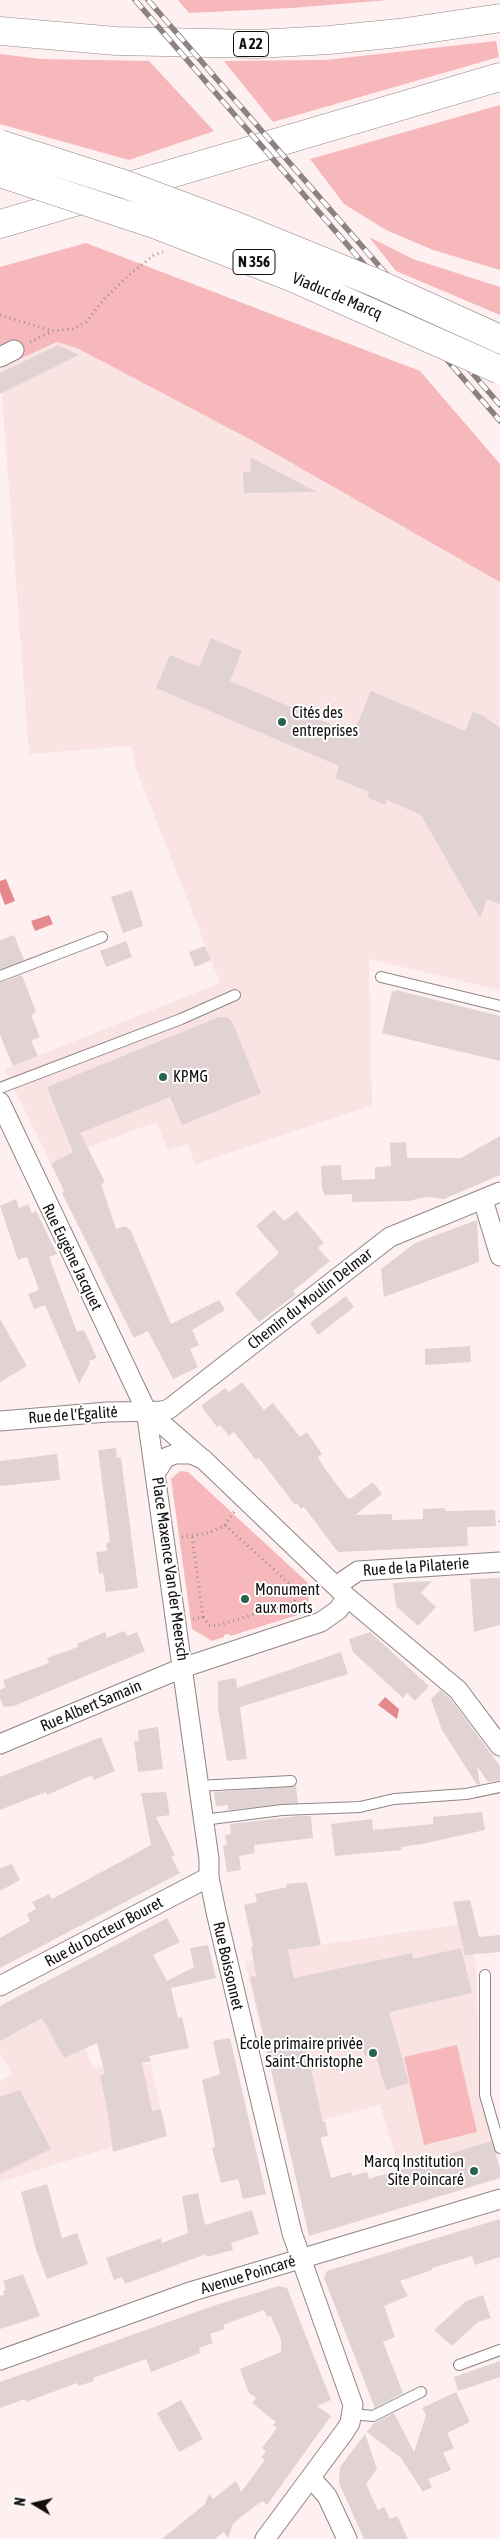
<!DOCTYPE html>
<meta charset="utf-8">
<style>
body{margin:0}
#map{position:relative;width:500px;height:2539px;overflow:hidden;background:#fef0f0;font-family:"Asap Condensed",sans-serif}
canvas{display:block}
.north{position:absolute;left:10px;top:2479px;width:50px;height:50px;-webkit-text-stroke:4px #fff;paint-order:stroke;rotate:279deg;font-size:14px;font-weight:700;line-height:20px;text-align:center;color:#140f0f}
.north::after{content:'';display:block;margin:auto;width:18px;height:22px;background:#140f0f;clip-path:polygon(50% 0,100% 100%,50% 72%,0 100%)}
</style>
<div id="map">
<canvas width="500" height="2539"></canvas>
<div class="north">N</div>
</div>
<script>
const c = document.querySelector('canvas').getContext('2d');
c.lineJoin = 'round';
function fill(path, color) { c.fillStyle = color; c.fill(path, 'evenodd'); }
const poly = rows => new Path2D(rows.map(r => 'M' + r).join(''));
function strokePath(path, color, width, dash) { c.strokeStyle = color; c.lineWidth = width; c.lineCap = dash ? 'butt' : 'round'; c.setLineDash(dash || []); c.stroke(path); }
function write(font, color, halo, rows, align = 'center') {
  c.font = font + ' "Asap Condensed",sans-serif'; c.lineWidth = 4; c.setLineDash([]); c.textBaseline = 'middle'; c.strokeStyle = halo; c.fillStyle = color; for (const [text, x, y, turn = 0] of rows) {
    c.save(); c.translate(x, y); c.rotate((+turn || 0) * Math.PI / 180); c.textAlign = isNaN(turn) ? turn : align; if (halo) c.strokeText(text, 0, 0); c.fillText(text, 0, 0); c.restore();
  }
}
const built = poly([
 [57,342,77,348,255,442,500,582,500,990,369,959,372,1105,195,1164,187,1144,168,1150,156,1122,70,1154,51,1164,5,1069,220,983,136,769,132,746,29,754,0,371,1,368],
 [466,1923,476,1966,480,2094,500,2168,500,2178,410,2205,380,2105,285,2130,245,1962,294,1949],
 [49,1980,85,2048,93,2068,120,2064,151,2064,165,2130,0,2182,0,2081,12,2075,0,2053,0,2006]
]);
const green = poly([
 [178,0,388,0,292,8,189,13],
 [496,41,499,57,273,122,224,61,325,60],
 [0,54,40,59,149,61,214,131,129,160,0,124],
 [500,105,500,270,433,250,386,230,344,204,310,159],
 [369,237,413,259,500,287,500,315,396,271],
 [86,243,420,371,500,464,500,582,255,442,77,348,57,342,0,368,0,267],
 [180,1471,188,1472,307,1582,310,1588,307,1612,230,1636,229,1634,224,1635,224,1637,212,1641,192,1629,171,1479],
 [457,2045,477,2132,424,2145,404,2057]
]);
const water = poly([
 [6,879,15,901,5,905,0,892,0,881],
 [49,915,53,924,35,931,31,921],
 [385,1697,399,1709,397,1719,378,1705]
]);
const building = poly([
 [58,345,79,355,0,394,0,373],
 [250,457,317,492,244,493,243,472,251,472],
 [211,638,242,651,230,681,353,734,371,691,465,731,473,712,482,715,500,728,500,904,487,899,480,918,421,815,387,800,385,805,367,797,369,792,335,778,339,766,156,688,170,655,199,667],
 [132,890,143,926,123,933,111,897],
 [14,935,24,960,0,969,0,940],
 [126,941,132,957,106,967,100,951],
 [205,946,211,960,195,967,189,952],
 [22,975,36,1012,31,1015,40,1037,31,1041,38,1056,13,1066,0,1035,0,983],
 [396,990,500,1016,500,1061,382,1033,392,991,396,992],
 [219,1017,227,1017,233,1023,261,1093,182,1125,170,1097,80,1133,105,1182,101,1184,116,1229,126,1226,128,1229,130,1229,171,1324,219,1300,225,1310,192,1330,199,1345,190,1349,198,1367,173,1379,148,1331,134,1338,62,1193,64,1191,51,1164,73,1152,47,1087],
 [500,1136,500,1175,444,1199,426,1197,408,1201,352,1202,352,1194,325,1195,322,1189,321,1166,341,1165,342,1180,375,1179,375,1167,391,1166,390,1143,406,1142,407,1158,461,1158],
 [16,1199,19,1208,28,1204,32,1213,36,1211,57,1254,49,1257,77,1332,84,1330,97,1358,89,1361,90,1364,79,1384,45,1305,34,1309,28,1294,39,1290,27,1257,18,1260,0,1206],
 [274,1210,284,1221,297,1211,324,1243,318,1248,330,1261,293,1291,296,1294,259,1322,235,1293,279,1253,256,1226],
 [477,1220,479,1262,384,1297,381,1269,415,1243],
 [346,1296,354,1307,318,1335,310,1323],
 [0,1319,27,1366,0,1382],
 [470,1346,471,1362,425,1365,425,1349],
 [242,1382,264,1410,273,1403,300,1437,307,1432,322,1454,318,1457,325,1469,347,1498,350,1499,373,1482,382,1494,355,1515,392,1514,392,1520,423,1519,423,1509,445,1508,445,1511,495,1510,496,1526,467,1527,468,1546,338,1552,304,1507,301,1509,297,1503,295,1505,259,1458,256,1460,234,1432,229,1436,220,1425,217,1427,201,1406,225,1388,229,1392],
 [116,1448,117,1458,121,1457,138,1588,106,1592,103,1573,99,1574,96,1552,107,1551,106,1543,110,1542,98,1450],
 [57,1454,60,1480,0,1486,0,1461],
 [500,1578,500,1625,474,1632,470,1579],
 [432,1581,421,1593,436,1607,418,1626,396,1606,393,1583],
 [124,1631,127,1636,137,1632,145,1651,14,1706,4,1707,0,1699,0,1690,6,1687,3,1680,49,1663,47,1658,78,1647,77,1644,105,1632,107,1638],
 [370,1632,429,1686,415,1701,407,1693,403,1698,353,1652,349,1639],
 [341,1652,348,1674,240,1707,247,1759,227,1761,218,1709,218,1681,236,1678,237,1688],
 [440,1690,450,1698,500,1766,500,1780,488,1782,477,1766,480,1784,477,1785,442,1730,431,1699],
 [158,1727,163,1769,138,1772,134,1741,139,1741,138,1730],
 [101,1737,115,1771,94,1780,92,1775,47,1795,46,1792,0,1810,0,1777],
 [296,1786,298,1803,228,1810,228,1805,216,1806,214,1792],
 [166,1792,170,1815,156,1817,175,1855,171,1857,180,1873,0,1968,0,1938,30,1921,27,1914,36,1909,32,1902,49,1894,52,1899,151,1845,141,1793],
 [482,1812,485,1830,422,1844,401,1847,402,1850,335,1856,331,1824,372,1819,373,1830,433,1824,433,1817],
 [299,1816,311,1816,313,1838,254,1845,255,1853,239,1856,241,1870,227,1872,223,1846,227,1845,225,1835,231,1834,230,1824],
 [12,1864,20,1880,0,1891,0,1868],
 [307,1882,321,1945,288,1950,294,1978,412,1953,413,1959,461,1948,472,1993,389,2012,409,2083,386,2090,375,2053,365,2056,359,2036,306,2048,323,2122,325,2121,328,2136,321,2137,321,2140,331,2178,351,2172,352,2176,367,2172,369,2179,491,2141,500,2168,500,2178,309,2236,250,1977,256,1976,251,1947,253,1947,244,1905,257,1902,255,1894,287,1887,286,1884],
 [470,1900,479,1937,500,1935,500,1952,465,1955,453,1902],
 [167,1918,180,1942,153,1955,167,1981,194,1967,190,1948,208,1945,216,1978,171,1988,178,2018,182,2017,189,2048,149,2056,151,2061,142,2063,152,2111,161,2109,167,2136,113,2152,108,2114,100,2075,105,2074,97,2043,64,2058,42,2018,0,2041,0,2006],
 [230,2038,266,2194,243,2199,238,2179,221,2183,212,2148,215,2147,213,2134,202,2080,220,2074,213,2041],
 [20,2090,51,2149,0,2174,0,2097],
 [47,2184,62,2238,77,2233,88,2264,47,2279,36,2250,21,2192],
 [198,2193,205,2225,252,2210,259,2234,231,2243,233,2250,207,2257,206,2254,125,2284,122,2277,114,2280,106,2258,161,2238,162,2243,188,2233,182,2196],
 [500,2219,500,2257,475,2265,472,2256,432,2268,432,2270,400,2281,408,2296,384,2306,395,2337,383,2342,403,2393,375,2408,324,2278,327,2271],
 [23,2274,40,2316,0,2329,0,2296,4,2295,3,2291,6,2290,3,2281],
 [279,2286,287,2288,331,2400,317,2406,331,2416,267,2505,262,2501,242,2516,233,2524,228,2538,224,2532,214,2539,162,2539,205,2504,209,2494,213,2499,236,2481,241,2492,265,2460,261,2457,266,2451,262,2448,277,2428,273,2425,276,2422,252,2403,256,2398,249,2393,240,2369,281,2352,281,2340,271,2316,267,2317,264,2310,223,2325,225,2329,210,2334,213,2343,199,2348,200,2353,151,2372,146,2359,93,2378,94,2381,79,2386,77,2383,26,2402,25,2399,0,2408,0,2382,216,2305],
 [483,2295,491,2318,478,2322,452,2346,434,2330,466,2301],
 [500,2361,500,2377,458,2391,454,2377],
 [456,2392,470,2422,447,2433,454,2448,443,2453,451,2470,428,2479,432,2487,423,2492,401,2458,367,2432,374,2423,394,2413,414,2452,426,2415,422,2408],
 [181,2400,203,2439,179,2452,157,2413],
 [365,2434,377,2469,366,2484,378,2510,384,2507,390,2519,397,2516,408,2539,364,2539,339,2483,340,2467]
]);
const path = poly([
 [0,315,52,331],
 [30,342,53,331,73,329,86,322,105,298,129,275,154,255,163,252],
 [500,1521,500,1524],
 [182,1537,209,1533,225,1525,234,1512],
 [192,1537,203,1617,193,1619],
 [203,1617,209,1625,216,1626,294,1602,296,1595,291,1585,225,1525]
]);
const lane = poly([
 [0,976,102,937],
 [381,977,500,1006],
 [0,1088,181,1019,235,995],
 [198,1786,291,1781],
 [203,1820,282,1810,360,1807,394,1799,466,1794,500,1787],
 [485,1975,485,2095,500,2148],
 [459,2365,500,2350],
 [352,2414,373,2416,421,2392]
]);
const street = poly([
 [0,357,14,350],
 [0,1102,146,1410,209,1859,209,1877,216,1912,292,2233,353,2405,350,2423,345,2431,265,2539],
 [483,1200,500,1256],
 [146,1410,200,1457],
 [0,1421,107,1412,162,1411,169,1409,390,1237,500,1192],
 [156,1472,165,1458,175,1454,191,1454,203,1459,347,1597,458,1690,500,1746],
 [336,1586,358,1571,500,1562],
 [0,1744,182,1668,321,1622,338,1610,347,1597],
 [0,1986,209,1877],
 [0,2360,193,2291,500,2199],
 [311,2478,327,2496,347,2539]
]);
const highway = poly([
 [0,31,116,41,257,44,329,40,399,33,500,18],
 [0,224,500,77]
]);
const rail = poly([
 [135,0,500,421],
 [148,0,500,405]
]);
const highwayBridge = poly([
 [0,144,124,184,231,224,376,283,500,339],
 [0,173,154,224,291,277,500,370]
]);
const markers = [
 [282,722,5,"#27634d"],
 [163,1077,5,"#27634d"],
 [245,1599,5,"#27634d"],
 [373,2053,5,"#27634d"],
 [474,2171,5,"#27634d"]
];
const shields = [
 [251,44,35],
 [254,262,42]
];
const shieldNames = [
 ["A 22",251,44],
 ["N 356",254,262]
];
const streetNames = [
 ["Viaduc de Marcq",337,296,23],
 ["Rue Eugène Jacquet",72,1257,64],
 ["Chemin du Moulin Delmar",310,1299,-38],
 ["Rue de l'Égalité",73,1415,-4],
 ["Rue de la Pilaterie",416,1567,-4],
 ["Place Maxence Van der Meersch",170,1569,82],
 ["Rue Albert Samain",91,1706,-23],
 ["Rue du Docteur Bouret",104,1932,-28],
 ["Rue Boissonnet",228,1966,77],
 ["Avenue Poincaré",248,2275,-17]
];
const poiNames = [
 ["Cités des",292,713],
 ["entreprises",292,731],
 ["KPMG",173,1077],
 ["Monument",255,1590],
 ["aux morts",255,1608],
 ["École primaire privée",363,2044,"right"],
 ["Saint-Christophe",363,2062,"right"],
 ["Marcq Institution",464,2162,"right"],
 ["Site Poincaré",464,2180,"right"]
];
fill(built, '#fae3e3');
fill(green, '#f6b8ba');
fill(water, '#e6898e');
fill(building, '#e1d3d3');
strokePath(lane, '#918585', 12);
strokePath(street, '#918585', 21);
strokePath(highway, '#918585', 29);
strokePath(path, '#9a9090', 3, [1, 4]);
strokePath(lane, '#fff', 10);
strokePath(street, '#fff', 19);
strokePath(highway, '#fff', 28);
strokePath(rail, '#8c8282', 5.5);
strokePath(rail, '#fff', 4, [11]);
strokePath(highwayBridge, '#918585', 29, []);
strokePath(highwayBridge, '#fff', 28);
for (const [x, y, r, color] of markers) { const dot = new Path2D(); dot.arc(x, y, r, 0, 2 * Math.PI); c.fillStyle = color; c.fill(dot); strokePath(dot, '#fff', 2); }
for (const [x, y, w] of shields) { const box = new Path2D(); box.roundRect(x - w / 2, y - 12.5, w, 25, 4); c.fillStyle = '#fff'; c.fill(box); strokePath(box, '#140f0f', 1); }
write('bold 15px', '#140f0f', null, shieldNames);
write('16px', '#140f0f', '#fff', streetNames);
write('16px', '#140f0f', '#fff', poiNames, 'left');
</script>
